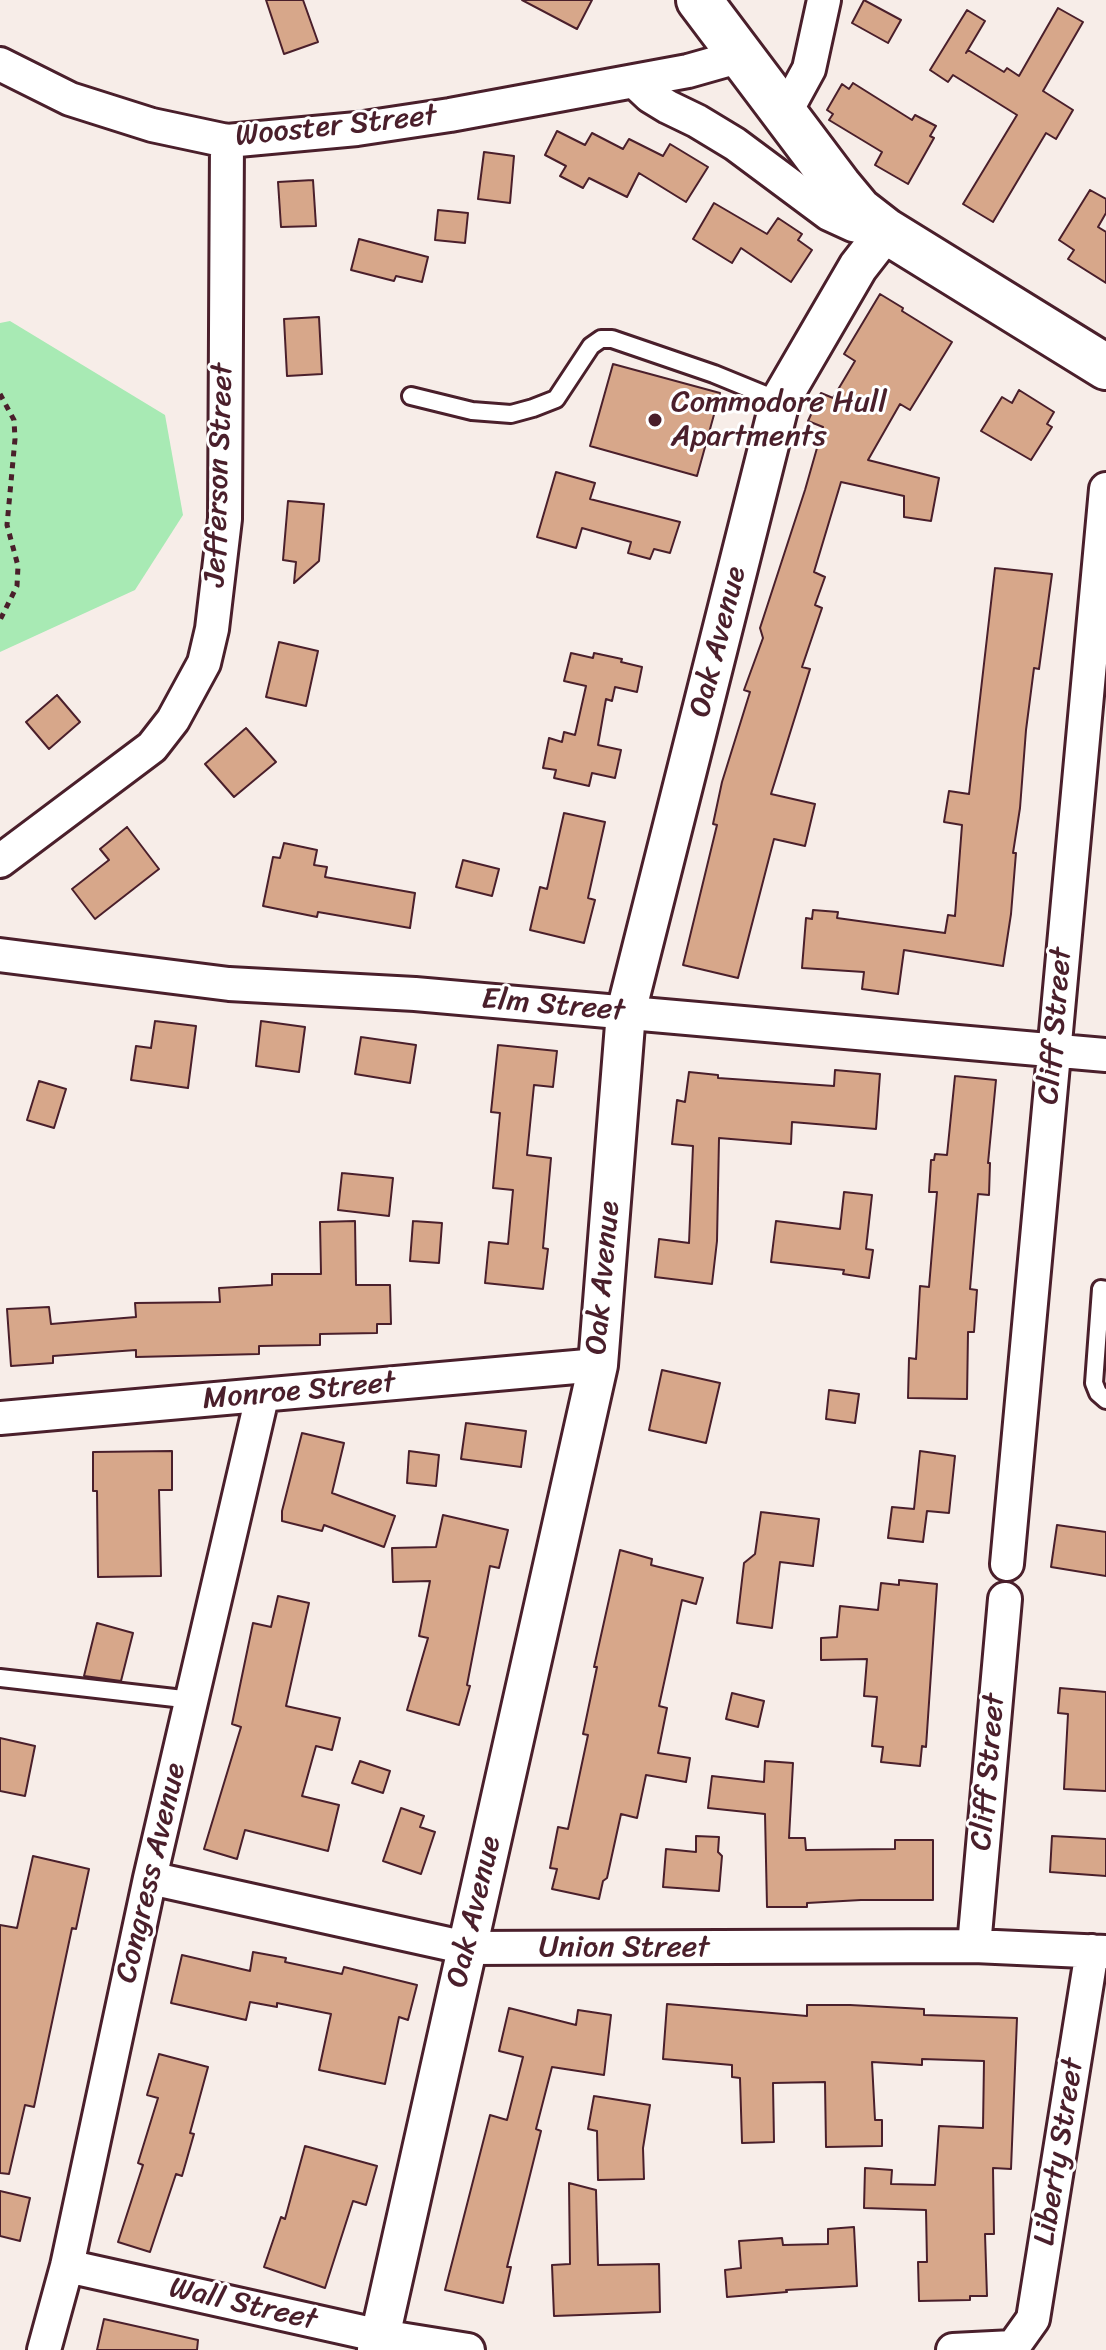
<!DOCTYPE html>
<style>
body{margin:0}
canvas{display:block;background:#f7ede8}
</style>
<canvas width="1106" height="2350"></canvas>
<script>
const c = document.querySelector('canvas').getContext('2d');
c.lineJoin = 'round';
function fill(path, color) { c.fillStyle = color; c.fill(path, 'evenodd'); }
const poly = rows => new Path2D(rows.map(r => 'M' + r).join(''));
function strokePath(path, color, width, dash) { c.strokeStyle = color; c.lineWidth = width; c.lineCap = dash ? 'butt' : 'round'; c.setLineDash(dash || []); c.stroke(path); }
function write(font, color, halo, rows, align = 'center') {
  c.font = font + ' Sriracha,sans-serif'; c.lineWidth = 6; c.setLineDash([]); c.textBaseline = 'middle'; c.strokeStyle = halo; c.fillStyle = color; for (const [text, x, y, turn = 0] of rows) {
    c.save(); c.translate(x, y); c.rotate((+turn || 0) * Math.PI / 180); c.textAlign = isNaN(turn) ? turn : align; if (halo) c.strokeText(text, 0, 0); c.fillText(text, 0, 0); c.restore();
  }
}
const green = poly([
 [10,321,165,415,183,515,135,590,0,652,0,323]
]);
const building = poly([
 [266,0,303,0,318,42,284,54,266,0],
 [522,0,592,0,577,29,522,0],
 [864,0,901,20,888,43,852,23,864,0],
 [1058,8,1083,22,1043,91,1073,110,1056,139,1046,133,993,222,963,204,1017,115,953,75,948,82,930,70,967,10,985,21,966,53,968,50,1004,72,1007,68,1019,76,1058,8],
 [853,83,912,120,915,115,936,126,930,136,934,138,908,184,875,165,882,152,829,120,833,114,827,110,842,84,849,89,853,83],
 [557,131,585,145,592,133,623,149,629,139,663,156,670,144,708,167,686,202,639,173,627,197,589,178,583,188,560,176,566,166,545,155,557,131],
 [484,152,514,156,510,203,478,199,484,152],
 [313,180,316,226,281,227,278,182,313,180],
 [1090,190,1106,199,1106,213,1098,227,1106,232,1106,283,1068,259,1074,250,1059,240,1090,190],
 [714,203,767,234,778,218,802,234,798,240,812,250,791,282,741,248,732,263,693,239,714,203],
 [438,210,468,213,465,243,435,240,438,210],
 [359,239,428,257,422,282,396,276,394,281,351,270,359,239],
 [880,294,903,308,902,311,952,342,910,410,900,404,868,460,939,478,931,521,904,517,904,496,841,482,814,572,825,577,815,605,822,608,802,667,810,669,771,794,815,804,805,846,774,839,738,978,683,965,717,825,713,824,722,782,750,692,744,690,763,638,760,628,805,490,823,427,808,421,821,393,833,398,855,361,844,354,880,294],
 [319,317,322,374,287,376,284,319,319,317],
 [613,364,720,393,697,476,590,446,613,364],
 [1019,390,1054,412,1047,424,1052,427,1031,460,981,431,1002,397,1012,403,1019,390],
 [556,472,595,483,590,499,680,522,670,553,654,549,650,559,628,553,631,542,582,528,576,548,537,537,556,472],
 [288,501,324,504,319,561,294,583,296,562,283,560,288,501],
 [995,568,1052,574,1039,669,1034,668,1026,730,1020,808,1013,853,1016,853,1011,914,1003,966,904,950,898,994,862,989,864,972,802,968,806,918,812,919,813,910,838,912,837,918,945,933,948,915,955,916,962,825,944,822,949,791,969,794,995,568],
 [279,642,318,651,306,706,266,697,279,642],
 [571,653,593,658,594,653,622,659,621,662,642,667,637,692,615,687,612,701,606,699,598,745,621,750,615,778,592,773,589,786,554,778,556,770,543,768,549,738,562,742,564,732,575,735,586,686,564,681,571,653],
 [57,695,80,722,49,749,26,722,57,695],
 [246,728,276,762,234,797,205,764,246,728],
 [564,813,605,822,588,898,595,900,584,943,530,930,540,887,547,889,564,813],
 [127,827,159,869,95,919,72,889,109,860,100,849,127,827],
 [284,843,317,850,314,865,327,867,325,877,415,893,410,928,318,912,317,917,263,906,273,857,280,858,284,843],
 [463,860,499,869,492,896,456,887,463,860],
 [155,1021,196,1026,188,1088,131,1080,136,1046,151,1048,155,1021],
 [261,1021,305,1027,299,1072,256,1066,261,1021],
 [361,1037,416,1045,410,1083,355,1074,361,1037],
 [498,1045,557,1051,553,1087,534,1085,527,1155,551,1158,543,1248,548,1249,543,1289,485,1283,489,1242,508,1244,513,1190,493,1188,500,1113,491,1112,498,1045],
 [835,1070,880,1074,876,1129,792,1122,791,1144,719,1138,717,1241,712,1284,655,1277,659,1239,689,1243,693,1146,672,1144,677,1100,685,1102,689,1072,718,1075,718,1078,834,1086,835,1070],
 [955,1076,996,1080,988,1163,990,1163,989,1195,978,1194,970,1289,977,1290,974,1332,968,1332,967,1399,908,1398,909,1358,916,1359,920,1286,929,1287,937,1192,929,1192,931,1160,934,1160,935,1154,947,1155,955,1076],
 [39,1081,66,1089,54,1128,27,1120,39,1081],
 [342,1173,393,1178,389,1216,338,1210,342,1173],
 [844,1192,872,1195,866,1249,873,1250,869,1278,843,1274,844,1270,771,1262,776,1221,840,1229,844,1192],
 [355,1221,356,1285,390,1285,391,1324,377,1324,377,1333,320,1334,320,1345,259,1346,259,1354,136,1357,136,1350,53,1356,53,1363,11,1366,7,1309,49,1307,51,1324,136,1317,135,1303,220,1302,219,1288,272,1285,272,1274,321,1274,320,1222,355,1221],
 [413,1221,442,1223,439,1263,410,1261,413,1221],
 [662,1370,720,1383,706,1443,649,1430,662,1370],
 [829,1390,859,1394,855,1423,826,1419,829,1390],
 [466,1423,526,1431,521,1467,461,1459,466,1423],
 [302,1433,344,1443,332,1493,395,1516,384,1547,324,1525,322,1531,282,1521,282,1511,302,1433],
 [172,1451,172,1490,159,1490,161,1576,98,1577,97,1491,93,1491,93,1452,172,1451],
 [409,1451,439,1455,436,1486,407,1483,409,1451],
 [920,1451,955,1456,949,1513,927,1511,923,1542,888,1538,892,1507,914,1509,920,1451],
 [761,1512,819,1519,813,1566,780,1562,772,1628,737,1623,744,1563,755,1554,761,1512],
 [443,1515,508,1530,499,1568,490,1566,467,1685,470,1686,459,1725,407,1710,428,1638,419,1636,430,1581,393,1582,392,1548,436,1547,443,1515],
 [1057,1525,1106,1532,1106,1576,1051,1567,1057,1525],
 [620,1550,652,1559,651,1565,703,1578,696,1604,682,1600,659,1706,667,1708,658,1753,690,1758,686,1782,646,1775,637,1818,621,1814,607,1878,603,1881,599,1899,552,1889,557,1869,550,1868,558,1827,568,1829,588,1735,583,1734,597,1667,594,1667,620,1550],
 [899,1580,937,1584,926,1747,922,1746,920,1766,881,1762,883,1747,872,1746,877,1697,864,1696,867,1659,821,1660,821,1638,837,1637,840,1606,878,1610,881,1583,899,1585,899,1580],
 [278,1596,309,1603,286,1706,340,1718,332,1750,316,1746,302,1796,339,1805,328,1851,245,1830,237,1859,204,1849,241,1727,232,1724,253,1623,271,1627,278,1596],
 [97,1623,133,1633,121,1681,84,1676,97,1623],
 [1060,1688,1106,1692,1106,1791,1064,1789,1068,1714,1058,1713,1060,1688],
 [732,1693,764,1701,758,1727,726,1719,732,1693],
 [0,1738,35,1746,25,1796,0,1791,0,1738],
 [360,1761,390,1771,383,1793,352,1783,360,1761],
 [765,1761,793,1763,789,1838,805,1838,806,1850,895,1849,895,1840,933,1840,933,1900,861,1900,807,1903,807,1907,767,1907,765,1814,708,1808,712,1776,764,1782,765,1761],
 [401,1808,424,1816,420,1827,435,1832,421,1874,383,1861,401,1808],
 [696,1836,719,1837,718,1852,722,1856,719,1891,663,1887,666,1849,696,1852,696,1836],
 [1052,1836,1106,1839,1106,1876,1050,1872,1052,1836],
 [33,1856,89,1869,76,1929,72,1928,34,2107,25,2105,9,2174,0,2173,0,1925,17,1928,33,1856],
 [253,1952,286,1958,285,1962,342,1974,344,1967,417,1985,408,2020,399,2017,385,2084,319,2070,331,2014,277,2003,277,2007,250,2002,246,2020,171,2003,182,1955,250,1971,253,1952],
 [667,2004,807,2016,807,2005,850,2005,924,2009,924,2015,1017,2018,1011,2169,993,2168,994,2234,985,2234,987,2296,970,2296,970,2300,919,2301,918,2262,927,2262,926,2210,864,2208,865,2168,892,2170,891,2184,935,2185,939,2126,983,2128,984,2061,922,2059,922,2065,872,2062,875,2120,882,2120,882,2146,826,2147,825,2082,773,2083,774,2142,742,2143,740,2078,732,2077,732,2065,663,2059,667,2004],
 [509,2008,576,2025,578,2010,611,2015,604,2075,552,2067,536,2129,541,2131,507,2267,511,2267,503,2303,445,2290,490,2115,507,2120,523,2057,499,2051,509,2008],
 [159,2054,208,2067,190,2133,194,2134,182,2176,176,2174,150,2252,118,2242,143,2165,138,2163,158,2098,147,2095,159,2054],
 [594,2096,650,2105,643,2148,644,2179,598,2180,597,2131,588,2129,594,2096],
 [305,2146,377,2166,366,2205,353,2201,325,2288,264,2267,281,2217,285,2219,305,2146],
 [569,2183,596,2190,598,2265,659,2264,660,2312,554,2316,552,2265,570,2264,569,2183],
 [0,2191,30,2198,20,2241,0,2236,0,2191],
 [854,2227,857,2286,786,2290,787,2292,727,2297,725,2270,741,2268,739,2241,782,2238,783,2245,828,2244,828,2229,854,2227],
 [104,2319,198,2340,197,2350,97,2350,104,2319]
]);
const path = poly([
 [0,394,14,420,15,439,7,525,18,566,17,586,0,620]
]);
const service = poly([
 [411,396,472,411,511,414,533,408,556,399,591,346,601,339,612,339,714,374,780,401],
 [1106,1290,1101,1289,1094,1383,1098,1393,1106,1400],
 [0,1678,192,1700]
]);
const minor = poly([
 [0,64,70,99,152,125,227,141,357,129,450,115,688,71,741,56],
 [634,81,650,96,668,107,697,121,735,144,829,214,853,225,878,230],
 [785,113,809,69,824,0],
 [0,861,152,747,173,720,204,663,212,629,225,519,227,141],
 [0,955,229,984,415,994,1106,1055],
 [0,1418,598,1365],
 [1007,1564,1106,489],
 [150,1878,467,1948,974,1946,1106,1952],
 [974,1946,1005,1599],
 [67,2266,381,2336,468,2350],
 [44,2350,67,2266,150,1878,262,1397],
 [953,2350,1013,2347,1033,2319,1092,1951]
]);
const tertiary = poly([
 [377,2350,598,1365,626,1012,780,401,858,267,886,231]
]);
const secondary = poly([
 [699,0,839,186,859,210,886,231,1106,367]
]);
const markers = [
 [655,420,8,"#4a1f2b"]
];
const streetNames = [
 ["Wooster Street",336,127,-6],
 ["Jefferson Street",220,475,-88],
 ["Oak Avenue",719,642,-76],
 ["Elm Street",553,1006,5],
 ["Cliff Street",1056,1026,-85],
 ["Oak Avenue",604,1278,-85],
 ["Monroe Street",299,1392,-5],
 ["Cliff Street",989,1772,-85],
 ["Congress Avenue",152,1873,-77],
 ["Oak Avenue",475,1912,-77],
 ["Union Street",624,1948],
 ["Liberty Street",1060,2152,-81],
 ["Wall Street",243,2305,13]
];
const poiNames = [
 ["Commodore Hull",671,403],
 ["Apartments",671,437]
];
fill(green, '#a8eab4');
fill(building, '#d7a78a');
strokePath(building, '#4a1f2b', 2);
strokePath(service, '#4a1f2b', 22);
strokePath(minor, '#4a1f2b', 38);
strokePath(tertiary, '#4a1f2b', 44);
strokePath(secondary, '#4a1f2b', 50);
strokePath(path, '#4a1f2b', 5, [6, 6]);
strokePath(service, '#fff', 16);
strokePath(minor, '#fff', 32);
strokePath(tertiary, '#fff', 38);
strokePath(secondary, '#fff', 44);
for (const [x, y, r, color] of markers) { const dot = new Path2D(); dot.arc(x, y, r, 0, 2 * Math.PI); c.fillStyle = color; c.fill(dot); strokePath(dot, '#fff', 3); }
write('30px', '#4a1f2b', '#fff', streetNames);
write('30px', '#4a1f2b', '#fff', poiNames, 'left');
</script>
